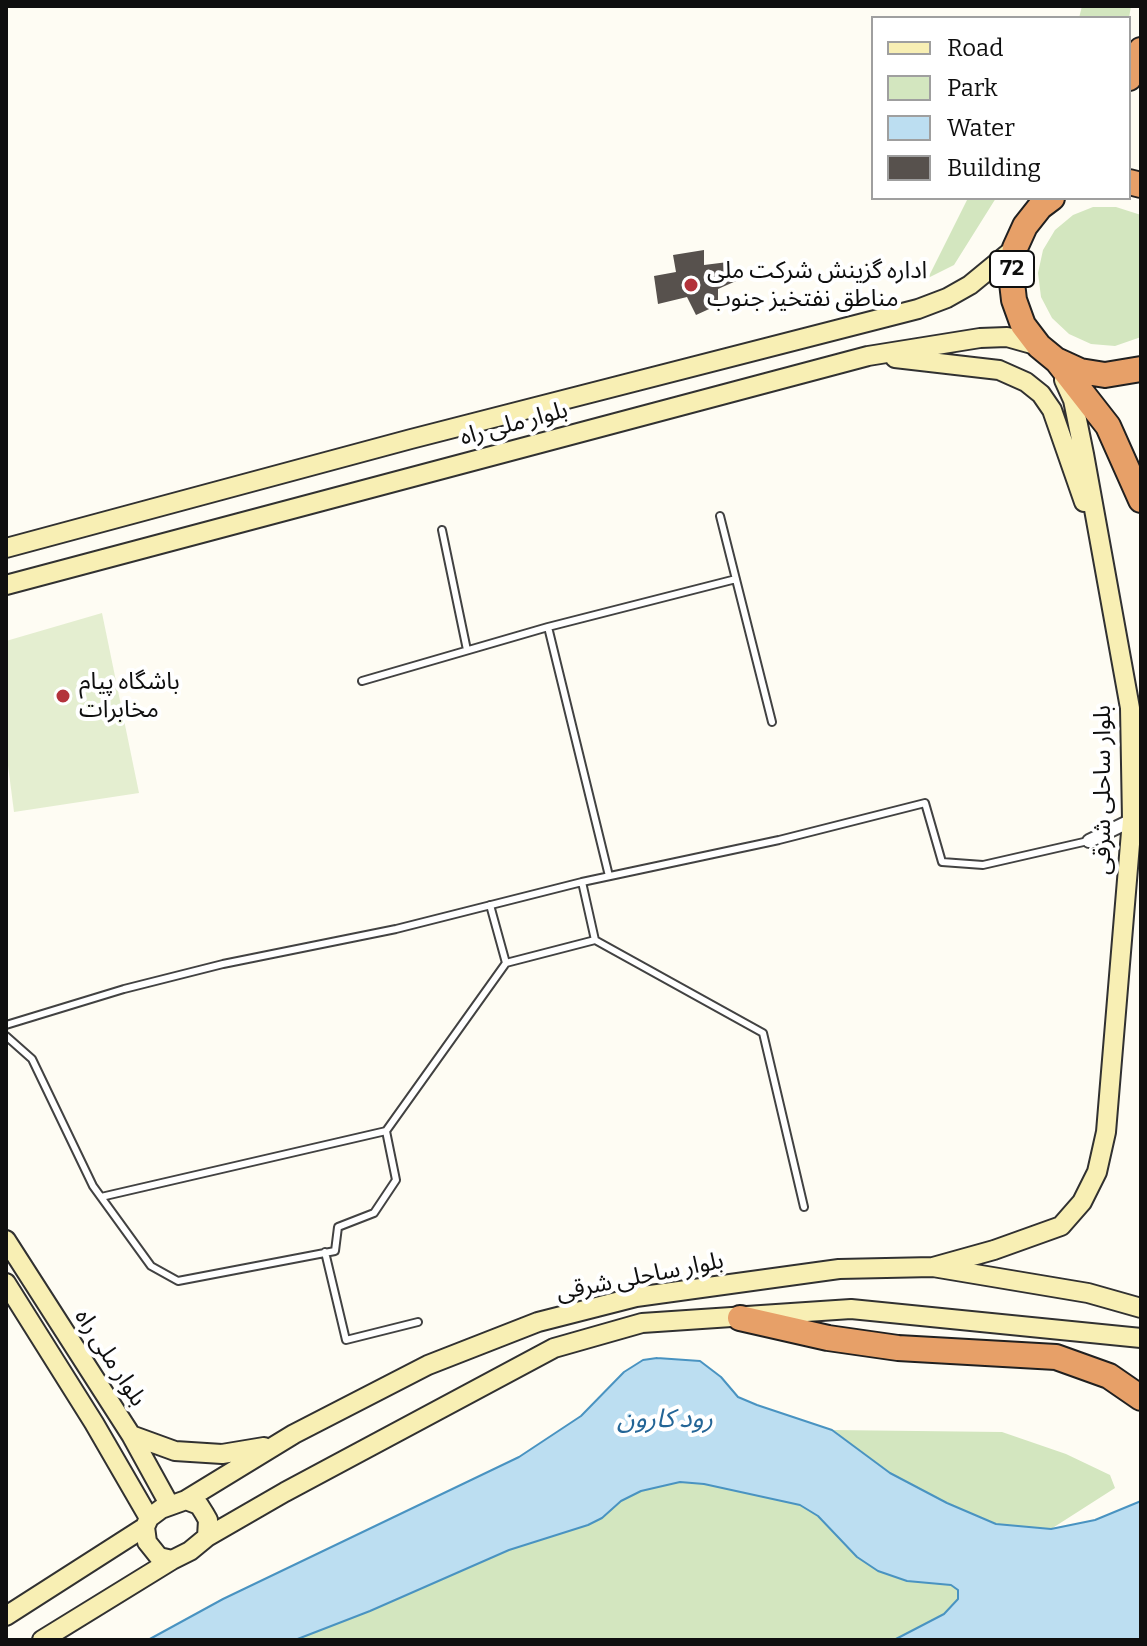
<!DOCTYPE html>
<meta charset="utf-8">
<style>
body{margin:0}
#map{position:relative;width:1147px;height:1646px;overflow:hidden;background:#fefcf3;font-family:Bitter,serif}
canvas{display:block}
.frame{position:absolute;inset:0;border:8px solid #0f0f0f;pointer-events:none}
.legend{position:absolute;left:871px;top:16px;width:260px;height:184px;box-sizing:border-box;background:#fff;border:2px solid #9f9f9f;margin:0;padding:10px 14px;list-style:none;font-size:24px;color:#0f0f0f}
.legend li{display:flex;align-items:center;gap:16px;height:40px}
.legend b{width:40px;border:2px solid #9f9f9f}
</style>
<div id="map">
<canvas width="1147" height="1646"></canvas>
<div class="frame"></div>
<ul class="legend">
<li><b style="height:10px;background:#f8efb4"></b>Road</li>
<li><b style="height:22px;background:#d3e6bf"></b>Park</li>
<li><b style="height:22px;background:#bcdef1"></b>Water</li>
<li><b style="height:22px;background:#57514d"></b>Building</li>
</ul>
</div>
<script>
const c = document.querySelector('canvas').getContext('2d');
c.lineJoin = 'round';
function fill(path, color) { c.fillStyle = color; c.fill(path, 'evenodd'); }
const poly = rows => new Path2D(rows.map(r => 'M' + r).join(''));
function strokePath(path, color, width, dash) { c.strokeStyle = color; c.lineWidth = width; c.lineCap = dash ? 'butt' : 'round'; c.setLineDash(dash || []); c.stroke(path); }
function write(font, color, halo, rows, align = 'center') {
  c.font = font + ' Bitter,"Noto Sans Arabic",serif'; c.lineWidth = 8; c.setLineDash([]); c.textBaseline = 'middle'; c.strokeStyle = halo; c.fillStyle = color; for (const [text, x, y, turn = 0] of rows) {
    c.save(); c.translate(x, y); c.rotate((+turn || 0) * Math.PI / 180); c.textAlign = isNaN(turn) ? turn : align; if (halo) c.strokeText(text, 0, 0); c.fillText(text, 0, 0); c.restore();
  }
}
const green = poly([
 [1082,6,1131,6,1129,18,1079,18],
 [968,198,996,198,954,265,928,278],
 [1093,207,1116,207,1141,215,1141,337,1115,346,1091,344,1069,334,1052,318,1041,297,1038,273,1043,250,1055,230,1073,215],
 [832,1430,1002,1432,1066,1454,1110,1475,1115,1488,1051,1529,997,1524,947,1504,890,1473],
 [680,1482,704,1484,800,1505,818,1516,857,1557,878,1571,907,1581,951,1585,958,1590,958,1598,944,1614,894,1640,295,1640,370,1611,509,1550,588,1525,602,1518,621,1501,641,1491]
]);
const pitch = poly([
 [102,613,139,793,14,812,6,750,6,641]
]);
const water = poly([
 [657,1358,700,1361,721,1377,738,1397,757,1405,832,1430,890,1473,947,1503,996,1524,1051,1529,1095,1520,1141,1501,1141,1640,894,1640,944,1614,958,1599,958,1590,951,1585,907,1581,878,1571,857,1557,818,1516,800,1505,704,1484,680,1482,641,1491,621,1501,602,1518,588,1525,509,1550,370,1611,295,1640,148,1640,223,1599,519,1457,581,1416,624,1372,643,1360,657,1358]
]);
const building = poly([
 [704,250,704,265,728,262,736,281,718,289,718,305,696,315,687,297,658,304,654,276,676,272,673,255]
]);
const lane = poly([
 [720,516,772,722],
 [442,530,467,650],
 [548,627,609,876],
 [362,681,548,627,736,579],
 [582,882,595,940],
 [490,905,506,963],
 [6,1025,124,989,223,964,396,929,582,882,779,840,925,803,942,862,983,865,1088,841],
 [6,1036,32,1059,93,1186,151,1266,178,1281,335,1251,338,1227,374,1213,396,1180,386,1131],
 [101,1197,386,1131,506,963,595,940,763,1033,804,1207],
 [325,1252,346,1340,418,1322]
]);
const street = poly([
 [1089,841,1132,820]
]);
const secondary = poly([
 [895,358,999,370,1026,382,1041,394,1052,410,1084,502],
 [6,548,411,439,918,309,947,298,970,285,1015,248],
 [6,585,868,356,980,338,1007,337,1039,346],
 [6,1240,131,1435,169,1504],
 [933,1267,994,1250,1061,1226,1082,1202,1097,1172,1106,1132,1132,820,1130,708,1084,454,1073,400,1064,380],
 [6,1283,94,1423,149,1518],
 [131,1435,175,1451,222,1454,264,1447],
 [186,1500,294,1434,428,1365,538,1322,636,1297,839,1269,933,1267,1088,1293,1141,1308],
 [186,1500,199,1505,204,1513,208,1520,207,1537,190,1551,172,1560,159,1557,147,1542,145,1527,149,1518,161,1509,186,1500],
 [207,1537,285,1492,554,1348,642,1323,851,1309,1141,1338],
 [6,1616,145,1527],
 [42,1640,172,1560]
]);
const highway = poly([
 [1129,78,1141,50],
 [1129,182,1141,185],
 [1052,198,1040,207,1025,226,1015,248,1011,274,1014,300,1023,325,1039,346,1056,360,1080,371,1105,375,1141,369],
 [1058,362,1108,426,1141,500],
 [740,1318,828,1338,898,1348,1056,1357,1109,1376,1141,1398]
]);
const markers = [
 [691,285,8,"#b3333b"],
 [63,696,8,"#b3333b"]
];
const shields = [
 [1012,269,44]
];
const shieldNames = [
 ["72",1012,269]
];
const poiNames = [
 ["اداره گزینش شرکت ملی",707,271],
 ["مناطق نفتخیز جنوب",707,299],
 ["باشگاه پیام",79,682],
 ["مخابرات",79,710]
];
const streetNames = [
 ["بلوار ملی راه",514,424,-15],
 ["بلوار ساحلی شرقی",1103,790,-90],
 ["بلوار ساحلی شرقی",640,1277,-11],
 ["بلوار ملی راه",110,1358,57]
];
const waterNames = [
 ["رود کارون",665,1420]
];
fill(green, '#d3e6bf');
fill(pitch, '#e4eed0');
fill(water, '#bcdef1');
strokePath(water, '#4993c1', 2);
fill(building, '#57514d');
strokePath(lane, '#424242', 10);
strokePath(street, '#424242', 16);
strokePath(secondary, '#313131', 22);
strokePath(highway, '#202020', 28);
strokePath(lane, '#fff', 6);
strokePath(street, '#fff', 12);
strokePath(secondary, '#f8efb4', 18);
strokePath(highway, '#e7a068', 24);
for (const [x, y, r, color] of markers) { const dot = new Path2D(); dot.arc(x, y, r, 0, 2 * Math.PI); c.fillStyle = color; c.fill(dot); strokePath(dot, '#fff', 3); }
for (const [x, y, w] of shields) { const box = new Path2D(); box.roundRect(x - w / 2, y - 18, w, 36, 6); c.fillStyle = '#fff'; c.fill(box); strokePath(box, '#0f0f0f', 2); }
write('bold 22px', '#0f0f0f', null, shieldNames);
write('24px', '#0f0f0f', '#fff', poiNames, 'left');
write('24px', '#0f0f0f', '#fff', streetNames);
write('italic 26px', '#236596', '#fff', waterNames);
</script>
